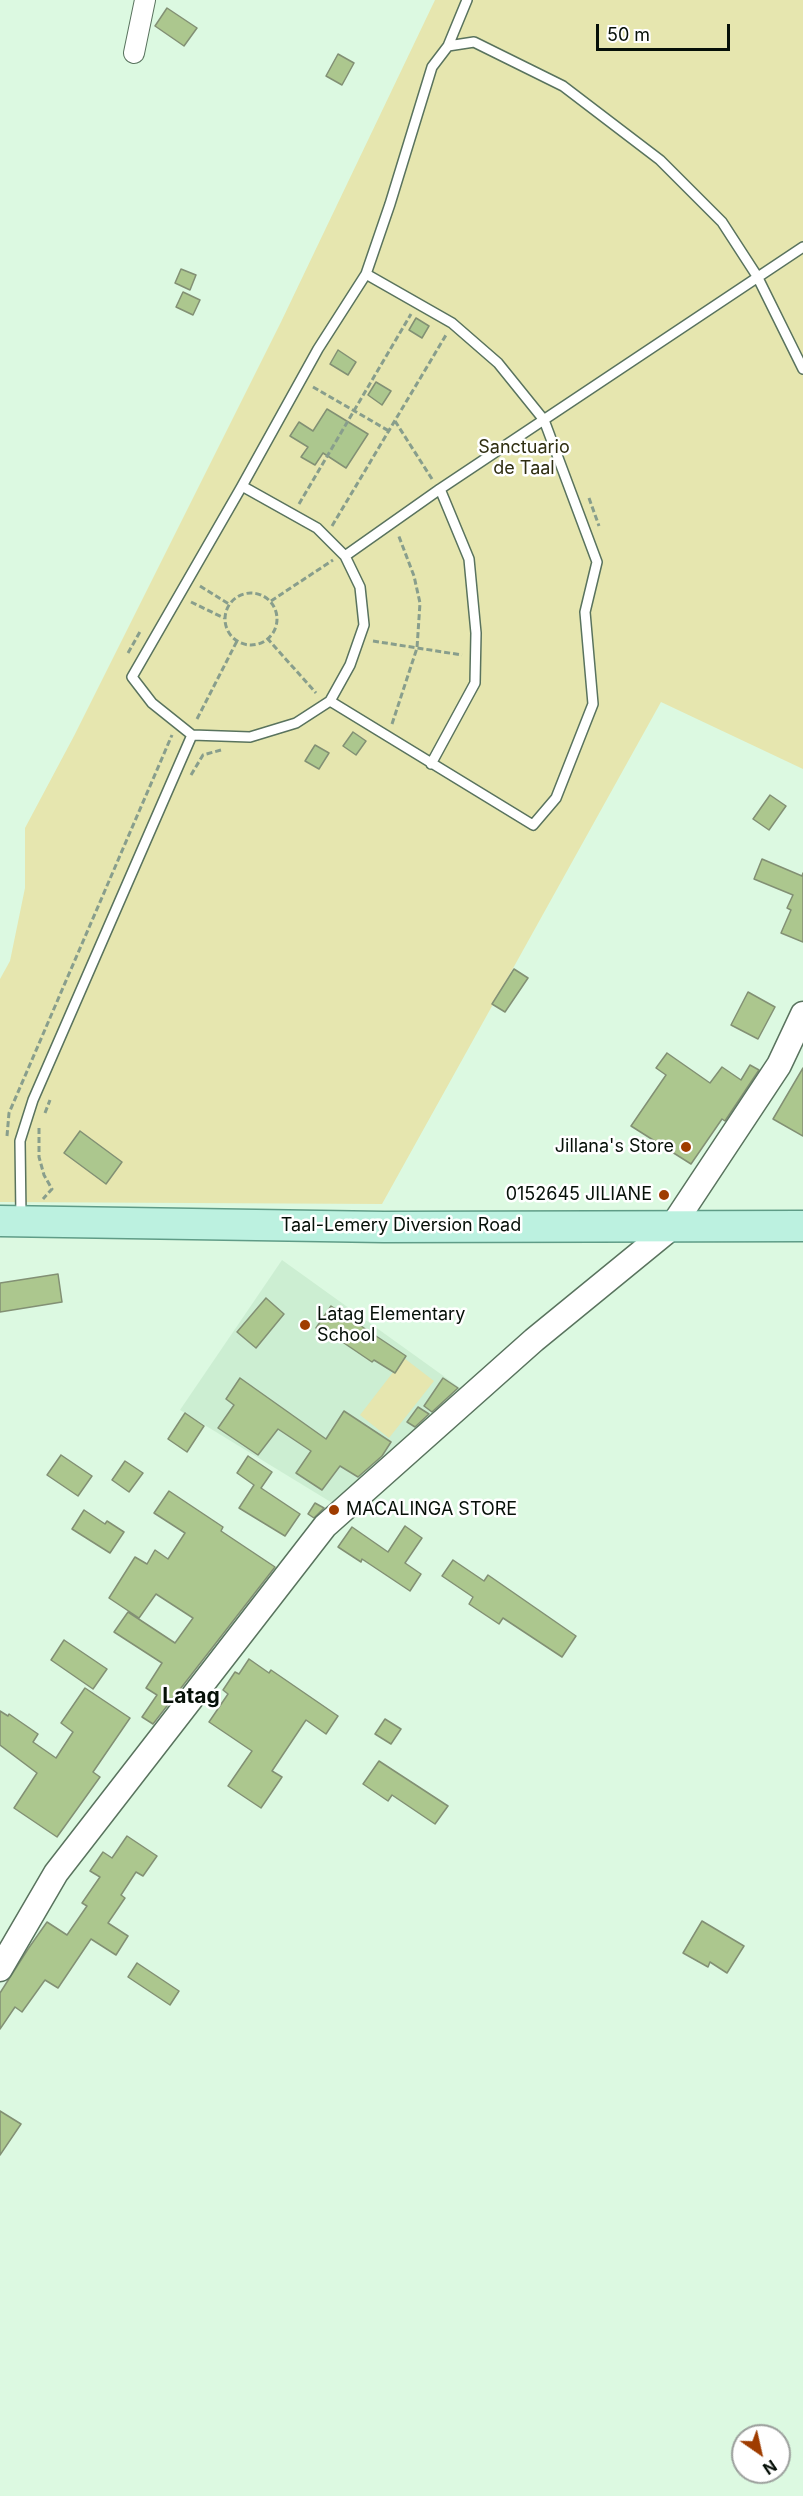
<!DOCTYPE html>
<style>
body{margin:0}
#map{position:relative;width:803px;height:2496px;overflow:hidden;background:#dcf9e1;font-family:Inter,sans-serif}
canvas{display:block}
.north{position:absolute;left:731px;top:2424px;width:60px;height:60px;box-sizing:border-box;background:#fff;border:2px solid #9b9f9c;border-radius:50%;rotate:146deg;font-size:16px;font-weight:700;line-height:24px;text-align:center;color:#061008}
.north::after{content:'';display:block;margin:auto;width:21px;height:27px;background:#9f3c00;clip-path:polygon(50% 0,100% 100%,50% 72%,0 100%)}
.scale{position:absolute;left:596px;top:24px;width:134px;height:27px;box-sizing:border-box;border:3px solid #061008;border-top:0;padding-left:8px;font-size:18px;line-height:21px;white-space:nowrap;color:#061008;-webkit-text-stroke:4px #fff;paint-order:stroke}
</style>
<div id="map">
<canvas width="803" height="2496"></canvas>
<div class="north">N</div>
<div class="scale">50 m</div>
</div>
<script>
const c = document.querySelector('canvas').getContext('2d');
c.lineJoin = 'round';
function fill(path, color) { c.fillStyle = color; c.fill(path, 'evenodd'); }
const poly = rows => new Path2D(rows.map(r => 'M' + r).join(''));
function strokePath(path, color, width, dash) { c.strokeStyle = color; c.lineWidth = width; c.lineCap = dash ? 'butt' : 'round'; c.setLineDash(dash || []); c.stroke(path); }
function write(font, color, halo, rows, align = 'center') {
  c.font = font + ' Inter,sans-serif'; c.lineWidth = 5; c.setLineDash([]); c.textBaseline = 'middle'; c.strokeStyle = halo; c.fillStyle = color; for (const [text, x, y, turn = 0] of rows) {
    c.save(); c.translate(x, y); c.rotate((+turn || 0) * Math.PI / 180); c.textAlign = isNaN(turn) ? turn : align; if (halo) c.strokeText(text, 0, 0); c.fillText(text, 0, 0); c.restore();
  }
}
const built = poly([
 [282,1260,463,1390,334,1504,180,1410]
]);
const green = poly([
 [435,0,803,0,803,769,661,702,382,1204,0,1202,0,979,10,961,25,888,25,828,74,736,281,322],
 [404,1358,434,1381,389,1438,360,1415]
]);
const building = poly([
 [167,8,197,28,184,46,155,26,167,8],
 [338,54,354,63,342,85,326,76,338,54],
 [181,269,196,275,190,290,175,283,181,269],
 [183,292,200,300,193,315,176,307,183,292],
 [416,318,429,326,422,338,409,330,416,318],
 [338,350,356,362,348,375,330,364,338,350],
 [376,382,391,391,382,405,368,395,376,382],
 [327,409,368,434,346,468,323,453,315,465,301,457,308,447,290,436,299,422,313,431,327,409],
 [353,732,366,741,356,755,343,746,353,732],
 [315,745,329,753,319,769,305,761,315,745],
 [770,795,786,806,769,830,753,819,770,795],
 [762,859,802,876,803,873,803,942,781,933,791,910,787,908,793,895,754,879,762,859],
 [514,969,528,978,505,1012,492,1004,514,969],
 [748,992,775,1007,758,1039,731,1025,748,992],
 [667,1053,710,1083,722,1067,741,1080,750,1065,759,1070,725,1121,722,1119,691,1164,631,1126,666,1075,656,1068,667,1053],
 [803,1068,803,1136,773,1119,803,1068],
 [80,1131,122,1162,106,1184,64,1153,80,1131],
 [58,1274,62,1302,0,1312,0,1283,58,1274],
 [266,1298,284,1314,256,1348,237,1332,266,1298],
 [331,1306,406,1356,395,1373,374,1360,372,1362,335,1337,333,1340,316,1328,331,1306],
 [240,1378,326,1439,344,1411,391,1442,382,1456,358,1477,340,1466,322,1490,296,1473,311,1451,278,1429,258,1455,218,1428,234,1405,226,1399,240,1378],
 [443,1378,458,1388,432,1412,424,1406,443,1378],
 [418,1407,429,1414,415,1427,407,1422,418,1407],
 [185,1413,204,1426,187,1452,168,1439,185,1413],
 [61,1455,92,1476,78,1496,47,1475,61,1455],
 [248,1456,272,1472,261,1488,300,1514,285,1536,239,1508,254,1485,237,1473,248,1456],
 [125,1461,143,1473,129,1492,112,1480,125,1461],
 [169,1491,223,1527,221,1531,275,1567,153,1724,142,1717,157,1695,146,1688,162,1663,114,1632,128,1612,175,1643,193,1618,156,1594,139,1618,109,1598,135,1557,147,1564,155,1550,168,1559,185,1533,154,1513,169,1491],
 [315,1503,324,1508,314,1518,308,1514,315,1503],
 [84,1510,105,1524,107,1521,124,1532,110,1553,72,1529,84,1510],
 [405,1526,422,1538,405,1563,421,1574,410,1591,362,1559,361,1562,338,1547,352,1527,388,1552,405,1526],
 [453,1560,484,1581,488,1575,576,1636,562,1657,503,1618,499,1624,469,1604,473,1597,442,1576,453,1560],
 [64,1640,107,1669,93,1689,51,1660,64,1640],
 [249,1659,269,1673,271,1670,338,1716,326,1734,306,1720,272,1771,282,1777,261,1808,228,1786,252,1751,209,1722,228,1694,223,1690,235,1672,239,1674,249,1659],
 [85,1688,130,1718,93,1772,100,1777,57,1837,14,1808,37,1773,0,1745,0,1711,8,1716,9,1714,38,1734,33,1742,56,1758,73,1732,61,1723,85,1688],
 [385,1719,401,1729,391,1744,375,1734,385,1719],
 [379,1761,448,1806,435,1824,392,1795,388,1801,363,1784,379,1761],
 [127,1836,157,1856,143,1876,136,1872,121,1895,125,1898,108,1923,128,1936,116,1955,91,1939,58,1988,45,1980,22,2012,15,2007,0,2029,0,1993,28,1949,47,1922,67,1935,87,1906,82,1903,100,1877,90,1871,103,1852,112,1858,127,1836],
 [702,1921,744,1946,727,1973,710,1962,708,1967,683,1953,702,1921],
 [137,1963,179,1991,170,2005,128,1977,137,1963],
 [0,2111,21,2124,0,2155,0,2111]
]);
const path = poly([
 [313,387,389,431],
 [395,421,432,479],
 [589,498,599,526],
 [299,504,411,314],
 [332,526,446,335],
 [200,586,229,604],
 '225 619a26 26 0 1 1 52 0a26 26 0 1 1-52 0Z',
 [271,601,333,560],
 [191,602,224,618],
 [267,638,316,693],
 [373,641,462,655],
 [128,653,141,630],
 [197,719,237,641],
 [392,724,417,648,420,603,414,576,398,534],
 [191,775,203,755,221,750],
 [45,1113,50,1100],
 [39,1128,39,1157,44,1175,52,1189,43,1199],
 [7,1136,9,1113,172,735]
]);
const service = poly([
 [448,46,467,0],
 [366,274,390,204,432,67,448,46,474,42,563,86,660,160,722,222,757,276,803,369],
 [242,486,318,349,366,274,452,323,498,363,544,420,597,562,585,612,593,704,556,798,533,825,330,701],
 [242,486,317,528,345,556,360,587,364,625,350,665,330,701,296,723,250,737,192,735,152,703,132,677,242,486],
 [345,556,440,489,803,247],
 [431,764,475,683,476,633,469,559,440,489],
 [21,1217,20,1141,33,1100,192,735]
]);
const minor = poly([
 [134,53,145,0]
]);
const tertiary = poly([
 [0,1969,56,1873,325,1526,534,1340,671,1228,779,1065,803,1014]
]);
const primary = poly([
 [0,1221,384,1227,803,1226]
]);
const markers = [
 [686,1147,6,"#9f3c00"],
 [664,1195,6,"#9f3c00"],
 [305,1325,6,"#9f3c00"],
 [334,1510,6,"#9f3c00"]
];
const parkNames = [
 ["Sanctuario",524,448],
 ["de Taal",524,469]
];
const poiNames = [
 ["Jillana's Store",674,1147],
 ["0152645 JILIANE",652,1195],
 ["Latag Elementary",317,1315,"left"],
 ["School",317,1336,"left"],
 ["MACALINGA STORE",346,1510,"left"]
];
const streetNames = [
 ["Taal-Lemery Diversion Road",401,1226]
];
const quarterNames = [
 ["Latag",191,1697]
];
fill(built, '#cceed2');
fill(green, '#e6e6af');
fill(building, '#acc78e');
strokePath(building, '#829074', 1.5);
strokePath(service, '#59735e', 12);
strokePath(minor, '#59735e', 22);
strokePath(tertiary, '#59735e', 27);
strokePath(primary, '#5f9c87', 33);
strokePath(path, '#889e8c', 3, [6, 3]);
strokePath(service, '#fff', 9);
strokePath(minor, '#fff', 20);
strokePath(tertiary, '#fff', 24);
strokePath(primary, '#bcf1e0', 30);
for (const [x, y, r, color] of markers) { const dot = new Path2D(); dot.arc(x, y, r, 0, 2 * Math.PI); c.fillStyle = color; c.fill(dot); strokePath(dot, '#fff', 2); }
write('18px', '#2f2e11', '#fff', parkNames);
write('18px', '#061008', '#fff', poiNames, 'right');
write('18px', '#061008', '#fff', streetNames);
write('bold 21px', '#061008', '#fff', quarterNames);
</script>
